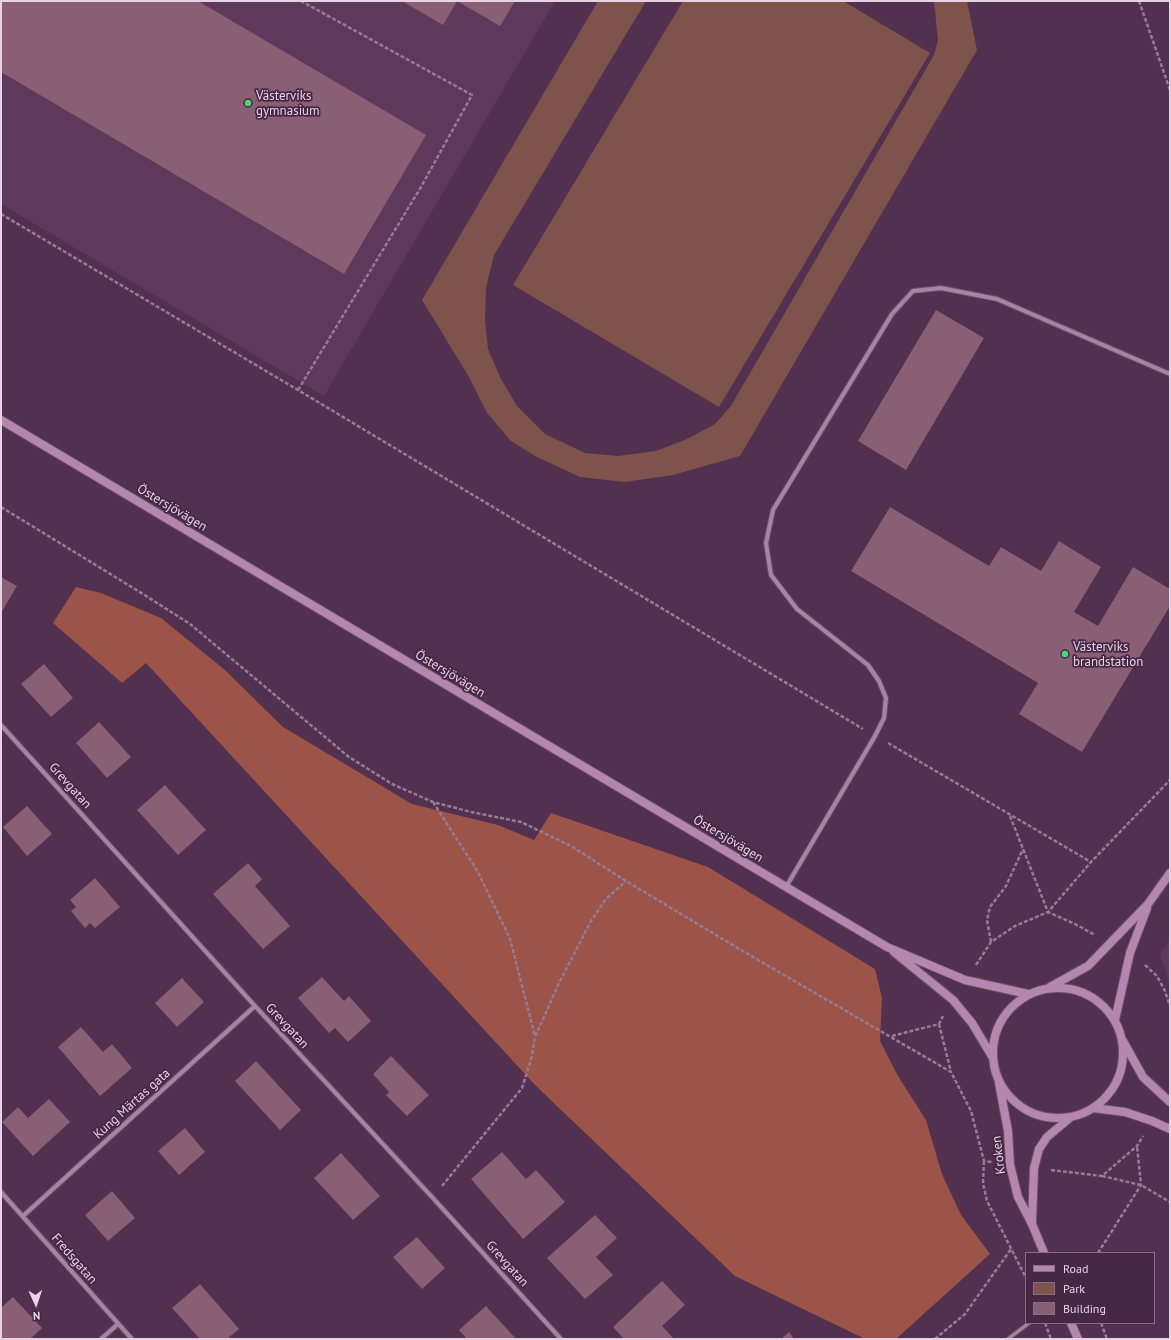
<!DOCTYPE html>
<meta charset="utf-8">
<style>
body{margin:0}
#map{position:relative;width:1171px;height:1340px;overflow:hidden;background:#51314f;font-family:"PT Sans",sans-serif}
canvas{display:block}
.frame{position:absolute;inset:0;border:2px solid #e7d3e5;pointer-events:none}
.legend{position:absolute;left:1025px;top:1252px;width:130px;height:72px;box-sizing:border-box;background:#462744;border:1px solid #866c84;margin:0;padding:5px 7px;list-style:none;font-size:12px;color:#e7d3e5}
.legend li{display:flex;align-items:center;gap:8px;height:20px}
.legend b{width:20px;border:1px solid #866c84}
.north{position:absolute;left:16px;top:1284px;width:40px;height:40px;-webkit-text-stroke:3px #462744;paint-order:stroke;rotate:177deg;font-size:11px;font-weight:700;line-height:16px;text-align:center;color:#e7d3e5}
.north::after{content:'';display:block;margin:auto;width:14px;height:18px;background:#e7d3e5;clip-path:polygon(50% 0,100% 100%,50% 72%,0 100%)}
</style>
<div id="map">
<canvas width="1171" height="1340"></canvas>
<div class="frame"></div>
<ul class="legend">
<li><b style="height:5px;background:#b586b0"></b>Road</li>
<li><b style="height:11px;background:#7e534b"></b>Park</li>
<li><b style="height:11px;background:#8a5e73"></b>Building</li>
</ul>
<div class="north">N</div>
</div>
<script>
const c = document.querySelector('canvas').getContext('2d');
c.lineJoin = 'round';
function fill(path, color) { c.fillStyle = color; c.fill(path, 'evenodd'); }
const poly = rows => new Path2D(rows.map(r => 'M' + r).join(''));
function strokePath(path, color, width, dash) { c.strokeStyle = color; c.lineWidth = width; c.lineCap = dash ? 'butt' : 'round'; c.setLineDash(dash || []); c.stroke(path); }
function write(font, color, halo, rows, align = 'center') {
  c.font = font + ' "PT Sans",sans-serif'; c.lineWidth = 3.5; c.setLineDash([]); c.textBaseline = 'middle'; c.strokeStyle = halo; c.fillStyle = color; for (const [text, x, y, turn = 0] of rows) {
    c.save(); c.translate(x, y); c.rotate((+turn || 0) * Math.PI / 180); c.textAlign = isNaN(turn) ? turn : align; if (halo) c.strokeText(text, 0, 0); c.fillText(text, 0, 0); c.restore();
  }
}
const built = poly([
 [1,1,555,1,324,396,1,204],
 [1170,939,1170,986,1160,954]
]);
const green = poly([
 [598,1,646,1,494,255,486,288,485,319,488,349,501,379,517,406,545,434,585,453,618,456,656,451,687,439,715,424,731,406,934,55,938,40,934,1,967,1,977,50,740,456,673,475,625,482,580,477,535,456,511,441,487,413,469,377,422,300],
 [683,1,843,1,930,53,719,407,513,285]
]);
const forest = poly([
 [76,587,101,593,161,618,225,670,283,727,412,804,498,825,534,840,551,813,708,867,875,969,882,998,880,1041,898,1076,926,1120,942,1174,961,1215,990,1254,896,1339,865,1339,735,1276,536,1086,146,663,122,683,53,623]
]);
const building = poly([
 [1,1,198,1,426,135,344,274,1,72],
 [402,1,457,1,443,25],
 [457,1,515,1,500,26],
 [936,310,984,338,906,470,858,441],
 [890,507,989,566,1001,547,1041,571,1059,541,1101,567,1074,612,1098,626,1133,567,1170,589,1170,606,1082,752,1019,714,1038,683,851,571],
 [1,577,17,586,1,613],
 [44,664,73,698,51,717,21,684],
 [99,722,131,757,107,778,76,743],
 [165,785,206,830,178,855,137,810],
 [27,806,52,834,27,856,3,827],
 [248,863,262,879,255,886,290,926,263,949,213,894],
 [95,878,120,907,95,928,90,923,85,928,71,911,76,907,70,900],
 [322,977,344,1001,349,996,371,1021,348,1042,335,1028,329,1033,298,998],
 [182,978,204,1002,177,1027,155,1003],
 [81,1027,103,1052,112,1044,132,1068,100,1096,58,1047],
 [391,1056,429,1095,407,1116,386,1095,389,1092,373,1074],
 [256,1061,301,1110,280,1130,235,1081],
 [49,1099,70,1122,33,1156,2,1122,18,1107,28,1118],
 [185,1128,205,1152,179,1175,158,1151],
 [502,1152,526,1179,536,1170,565,1202,523,1239,471,1179],
 [341,1153,380,1196,353,1220,314,1178],
 [112,1191,135,1218,108,1241,85,1215],
 [595,1215,617,1238,596,1257,613,1275,585,1299,547,1258],
 [417,1237,445,1268,422,1289,393,1257],
 [662,1281,685,1305,662,1326,674,1339,624,1339,613,1327],
 [200,1284,239,1329,227,1339,200,1339,172,1308],
 [13,1297,42,1328,30,1339,1,1339,1,1308],
 [486,1306,516,1339,467,1339,459,1330],
 [789,1332,794,1339,781,1339]
]);
const path = poly([
 [1139,1,1170,90],
 [1,214,298,390,863,729],
 [298,390,421,187,472,95,301,1],
 [1,507,143,594,190,624,349,757,392,784,433,802,471,812,521,822,571,846,626,881,741,950,951,1072,971,1111,984,1161,992,1162],
 [888,743,1091,862],
 [433,802,478,872,510,939,535,1036],
 [1010,816,1048,912,1075,924,1095,935],
 [991,942,987,920,990,907,1006,886,1023,849],
 [976,965,991,942,1015,926,1048,912,1091,862,1170,780],
 [1145,965,1157,976,1165,991,1170,1006],
 [939,1024,951,1072],
 [892,1036,939,1024,943,1016],
 [984,1161,983,1183,987,1201,1026,1278],
 [1051,1170,1102,1176,1137,1146,1143,1136],
 [1102,1176,1141,1185,1170,1202],
 [442,1186,522,1088,531,1060,535,1037,560,981,591,921,606,899,626,881],
 [1098,1253,1141,1185,1137,1146],
 [1045,1323,1051,1339],
 [1101,1323,1107,1339],
 [935,1339,965,1314,1011,1249]
]);
const lane = poly([
 [1008,1339,1029,1323]
]);
const street = poly([
 [1,725,255,1006,432,1197,561,1339],
 [786,887,875,736,884,718,886,698,879,681,868,665,797,609,771,575,766,543,773,510,892,314,913,291,941,288,997,299,1170,374],
 [1,1192,132,1339],
 [23,1216,255,1006],
 [101,1339,118,1324]
]);
const secondary = poly([
 [1,420,887,947,965,980,1028,994],
 [894,952,953,1000,972,1023,993,1058],
 [1050,987,1088,966,1148,904,1170,873],
 '993 1053a65 65 0 1 1 130 0a65 65 0 1 1-130 0Z',
 [1115,1020,1130,953,1147,908],
 [1123,1041,1143,1077,1170,1102],
 [999,1083,1008,1131,1010,1165,1018,1197,1032,1224,1044,1253],
 [1093,1108,1125,1112,1152,1121,1170,1129],
 [1032,1223,1034,1168,1039,1149,1047,1137,1071,1117],
 [1071,1323,1078,1339]
]);
const markers = [
 [248,103,4,"#4ed676"],
 [1065,654,4,"#4ed676"]
];
const poiNames = [
 ["Västerviks",256,96],
 ["gymnasium",256,111],
 ["Västerviks",1073,647],
 ["brandstation",1073,662]
];
const streetNames = [
 ["Östersjövägen",172,508,31],
 ["Östersjövägen",450,674,31],
 ["Grevgatan",70,786,48],
 ["Östersjövägen",728,839,31],
 ["Grevgatan",287,1026,47],
 ["Kung Märtas gata",132,1104,-42],
 ["Kroken",999,1155,-97],
 ["Fredsgatan",74,1259,49],
 ["Grevgatan",507,1264,48]
];
fill(built, '#5f395c');
fill(green, '#7e534b');
fill(forest, '#9c5348');
fill(building, '#8a5e73');
strokePath(lane, '#6b5069', 5);
strokePath(street, '#6b5069', 6);
strokePath(secondary, '#6b5069', 10);
strokePath(path, '#967b94', 2.5, [4, 2]);
strokePath(lane, '#a883a4', 3);
strokePath(street, '#a883a4', 4);
strokePath(secondary, '#b586b0', 8);
for (const [x, y, r, color] of markers) { const dot = new Path2D(); dot.arc(x, y, r, 0, 2 * Math.PI); c.fillStyle = color; c.fill(dot); strokePath(dot, '#462744', 1.5); }
write('13px', '#e7d3e5', '#462744', poiNames, 'left');
write('13px', '#e7d3e5', '#462744', streetNames);
</script>
